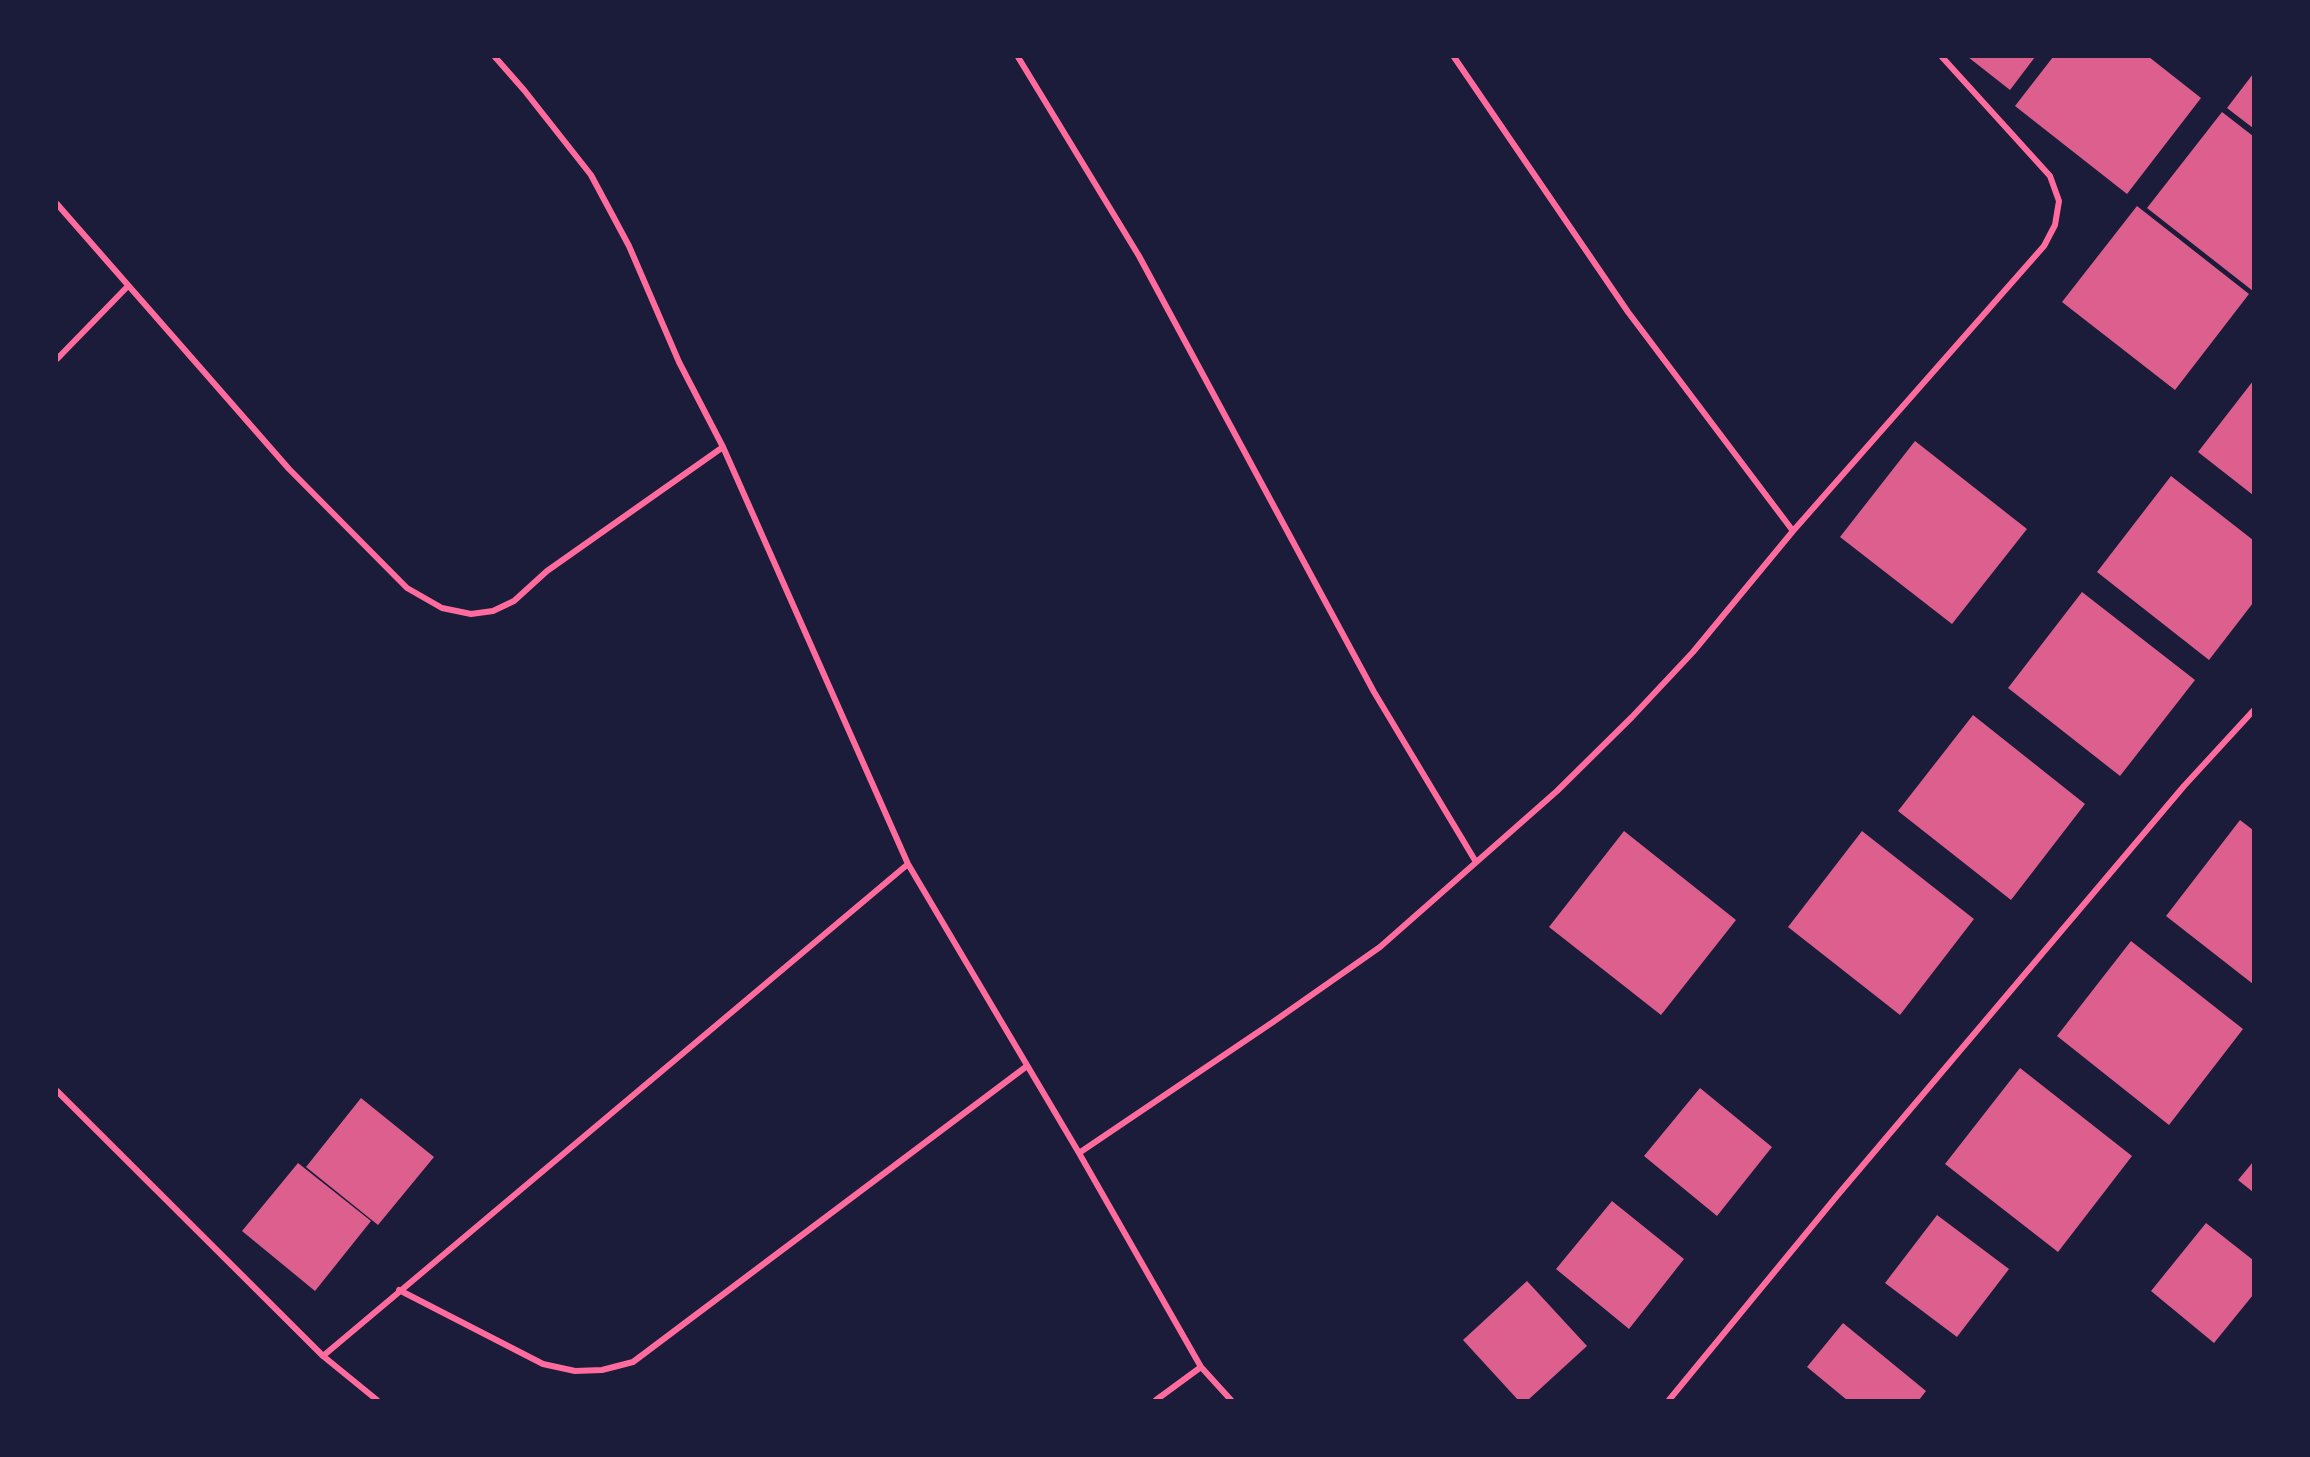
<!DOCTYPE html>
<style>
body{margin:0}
#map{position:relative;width:2310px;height:1457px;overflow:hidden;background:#1b1b3a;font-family:Mulish,sans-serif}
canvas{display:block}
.frame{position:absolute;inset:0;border:58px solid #1b1b3a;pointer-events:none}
</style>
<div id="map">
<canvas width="2310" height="1457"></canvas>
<div class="frame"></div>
</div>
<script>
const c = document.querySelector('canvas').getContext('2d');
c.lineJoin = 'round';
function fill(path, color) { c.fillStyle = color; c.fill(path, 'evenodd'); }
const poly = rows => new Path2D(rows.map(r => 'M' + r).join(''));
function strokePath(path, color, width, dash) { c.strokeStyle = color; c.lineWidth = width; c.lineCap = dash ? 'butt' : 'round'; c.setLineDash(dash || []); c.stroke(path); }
const building = poly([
 [1968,57,2035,57,2010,90],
 [2053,57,2149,57,2201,98,2127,194,2015,106],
 [2253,74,2253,128,2227,108],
 [2222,112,2253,136,2253,291,2147,208],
 [2137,206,2249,294,2175,390,2062,302],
 [2253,381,2253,495,2198,452],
 [1915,441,2027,529,1952,624,1840,537],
 [2171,476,2253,540,2253,603,2209,660,2097,572],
 [2082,592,2195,680,2120,776,2008,688],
 [1973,715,2085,804,2011,900,1898,811],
 [2240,820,2253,830,2253,984,2166,916],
 [1624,831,1736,920,1661,1015,1549,927],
 [1862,831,1974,919,1900,1015,1788,927],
 [2131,941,2243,1029,2169,1125,2057,1036],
 [2020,1068,2132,1156,2058,1252,1945,1164],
 [1700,1088,1772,1147,1717,1216,1644,1156],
 [361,1098,434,1157,378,1225,306,1167],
 [2253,1162,2253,1192,2238,1180],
 [298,1163,371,1221,315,1291,242,1231],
 [1612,1201,1684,1259,1629,1329,1556,1269],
 [1937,1215,2009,1269,1957,1337,1885,1283],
 [2206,1223,2253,1260,2253,1295,2214,1343,2151,1291],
 [1527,1281,1587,1346,1528,1400,1518,1400,1463,1340],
 [1843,1323,1926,1391,1919,1400,1847,1400,1807,1367]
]);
const minor = poly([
 [495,57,524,90,591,175,629,246,679,362,723,447,908,864,1079,1153,1201,1367,1231,1400],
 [1018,57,1139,256,1374,692,1476,862],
 [1454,57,1628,312,1793,531],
 [57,204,289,469,407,588,442,608,471,614,493,611,514,601,547,571,723,447],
 [57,359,128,286],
 [57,1091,323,1356,377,1400],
 [1079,1153,1273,1022,1380,947,1557,791,1632,717,1693,652,1793,531,2044,246,2055,225,2059,201,2050,176,1942,57],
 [399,1290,543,1364,575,1371,602,1370,633,1362,1027,1066],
 [323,1356,908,864],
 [1156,1400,1201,1367],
 [1669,1400,1836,1197,2184,786,2253,711]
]);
fill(building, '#dd5f8e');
strokePath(minor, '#ff6b9d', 6);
</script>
